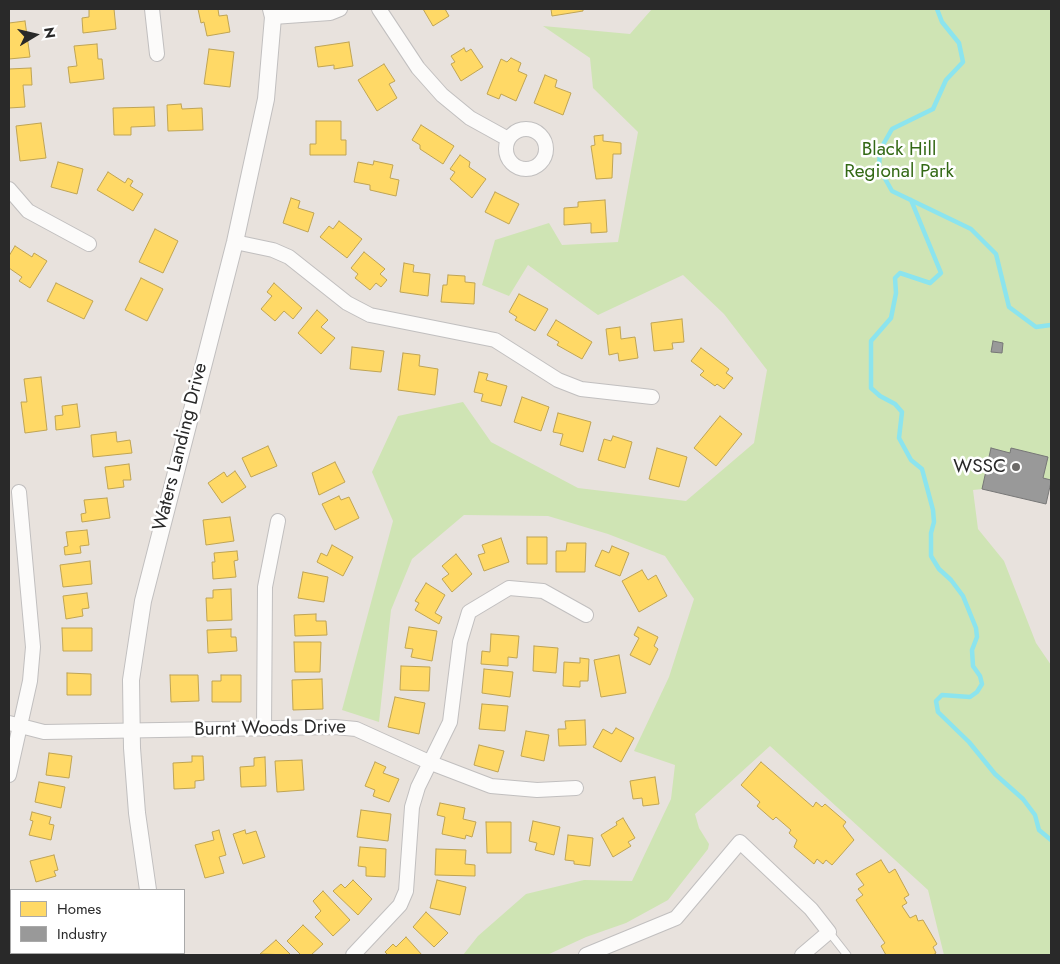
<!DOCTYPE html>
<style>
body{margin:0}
#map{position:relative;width:1060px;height:964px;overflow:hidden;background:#e8e2dd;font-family:Jost,sans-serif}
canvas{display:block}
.frame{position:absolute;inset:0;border:10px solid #292929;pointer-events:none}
.legend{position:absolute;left:10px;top:889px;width:175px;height:65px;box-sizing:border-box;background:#fff;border:1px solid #a9a9a9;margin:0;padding:6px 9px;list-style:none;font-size:15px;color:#292929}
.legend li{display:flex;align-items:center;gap:10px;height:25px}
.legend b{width:25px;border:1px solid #a9a9a9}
.north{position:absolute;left:10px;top:10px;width:50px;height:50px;-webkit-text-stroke:4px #fff;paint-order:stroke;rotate:81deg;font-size:14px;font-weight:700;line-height:20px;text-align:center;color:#292929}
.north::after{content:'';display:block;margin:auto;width:18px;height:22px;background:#292929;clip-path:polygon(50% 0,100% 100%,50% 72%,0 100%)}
</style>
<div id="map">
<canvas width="1060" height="964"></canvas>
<div class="frame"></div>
<ul class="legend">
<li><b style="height:14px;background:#ffd966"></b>Homes</li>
<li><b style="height:14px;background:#999"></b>Industry</li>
</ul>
<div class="north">N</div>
</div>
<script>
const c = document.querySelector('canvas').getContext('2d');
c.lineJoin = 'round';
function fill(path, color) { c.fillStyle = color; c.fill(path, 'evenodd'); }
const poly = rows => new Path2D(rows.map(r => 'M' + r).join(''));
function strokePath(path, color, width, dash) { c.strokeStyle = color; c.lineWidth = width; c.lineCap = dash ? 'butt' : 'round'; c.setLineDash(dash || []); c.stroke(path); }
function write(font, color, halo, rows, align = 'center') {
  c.font = font + ' Jost,sans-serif'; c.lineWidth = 5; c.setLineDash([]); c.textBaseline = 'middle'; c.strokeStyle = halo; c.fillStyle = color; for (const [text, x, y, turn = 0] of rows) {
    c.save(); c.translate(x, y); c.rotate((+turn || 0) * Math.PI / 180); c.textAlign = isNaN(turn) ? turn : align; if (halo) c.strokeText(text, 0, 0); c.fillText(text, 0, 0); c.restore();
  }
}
const green = poly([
 [652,9,1051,9,1051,482,973,490,978,529,1004,561,1036,643,1051,665,1051,955,944,955,928,890,770,746,695,814,699,828,709,844,708,849,668,900,626,923,586,937,547,955,463,955,478,936,526,894,584,880,632,881,671,799,675,765,634,751,669,677,694,599,665,556,608,534,548,516,464,515,412,559,391,610,379,722,342,710,393,521,372,472,398,416,463,402,491,442,578,488,686,501,754,443,767,370,724,314,683,275,598,315,528,265,509,296,482,285,495,240,549,223,562,245,618,242,638,132,593,88,590,58,543,26,630,34]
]);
const homes = poly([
 [89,9,114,9,116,29,83,33,82,18,89,17,89,9],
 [198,9,218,9,219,16,227,15,230,32,207,36,204,22,201,23,198,9],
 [423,9,445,9,449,16,433,26,423,9],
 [551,9,583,9,583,11,552,16,551,9],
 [25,21,30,57,9,59,9,23,25,21],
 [349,42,353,66,334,69,334,65,318,67,315,47,349,42],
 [97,44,98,59,102,59,104,79,70,83,68,67,77,66,74,46,97,44],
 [464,48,466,52,471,49,483,67,461,81,451,64,455,62,451,56,464,48],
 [209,49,234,52,230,87,204,84,209,49],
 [511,58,521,63,518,71,527,75,516,101,501,94,499,99,487,94,501,59,507,62,511,58],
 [384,64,395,81,389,84,397,98,377,111,358,80,384,64],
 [31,68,32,85,23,85,25,107,9,108,9,69,31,68],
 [545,75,557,80,555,87,571,93,563,115,534,103,545,75],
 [181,104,182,109,202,108,203,130,168,131,167,105,181,104],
 [154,107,155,126,131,127,131,135,114,135,113,108,154,107],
 [316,121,341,121,341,140,346,140,346,155,310,155,310,144,316,144,316,121],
 [41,123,46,158,20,161,16,126,41,123],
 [421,125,454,146,443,164,420,149,420,145,412,140,421,125],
 [603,135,603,141,621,143,621,154,613,154,612,178,596,179,591,146,595,145,594,136,603,135],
 [460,155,470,162,469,167,486,179,472,198,450,179,455,172,450,169,460,155],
 [374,161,393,165,390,178,399,180,396,196,370,190,370,185,354,182,358,162,373,165,374,161],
 [58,162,83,169,77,194,51,187,58,162],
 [108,172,125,183,128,178,133,181,130,186,143,194,133,211,97,190,108,172],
 [495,192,519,204,509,224,485,212,495,192],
 [291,198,300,201,298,208,314,213,308,232,283,223,291,198],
 [605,200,607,232,591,233,591,223,564,225,564,208,578,207,578,202,605,200],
 [339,221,362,239,347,258,320,237,329,226,333,229,339,221],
 [155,229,178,241,163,273,139,262,155,229],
 [15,246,32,257,34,253,47,261,30,288,19,281,22,277,9,268,9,256,15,246],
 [364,252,385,269,380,274,387,280,381,287,376,283,370,290,355,278,358,274,351,268,364,252],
 [404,263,414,265,413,272,430,274,428,296,400,292,404,263],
 [448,275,465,276,465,282,475,283,474,304,441,302,443,285,447,285,448,275],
 [141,278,163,289,147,321,125,310,141,278],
 [56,283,93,301,84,319,47,301,56,283],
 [274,283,302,308,293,319,284,311,275,321,261,309,272,296,267,292,274,283],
 [519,294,548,309,535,331,515,320,517,317,509,312,519,294],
 [317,310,328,320,321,327,335,338,321,354,298,333,317,310],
 [682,319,684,342,672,343,673,349,654,351,651,323,682,319],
 [556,320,592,342,582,359,557,345,559,342,547,335,556,320],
 [620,327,621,339,635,337,638,358,619,361,618,353,609,355,606,329,620,327],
 [352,347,384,351,381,372,350,369,352,347],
 [701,348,729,369,726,373,733,378,724,389,717,384,715,386,700,375,704,371,691,361,701,348],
 [403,353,420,355,419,366,438,369,435,395,398,390,403,353],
 [479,372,488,374,486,380,507,386,501,406,481,401,483,394,474,392,479,372],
 [41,377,47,430,25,433,21,402,27,402,24,379,41,377],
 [522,397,549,407,541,431,514,422,522,397],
 [77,404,80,427,56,430,55,416,63,415,62,406,77,404],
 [558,413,591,422,583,452,560,445,563,434,553,432,558,413],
 [720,416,742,434,716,466,694,448,720,416],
 [116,432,117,442,130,440,132,453,93,457,91,435,116,432],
 [613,436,632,442,625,468,598,460,604,439,611,441,613,436],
 [268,446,277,466,251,477,242,458,268,446],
 [657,448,687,457,679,487,649,479,657,448],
 [335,462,345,482,319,495,312,473,335,462],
 [129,464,131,480,123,480,124,487,108,489,105,467,129,464],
 [235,471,246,487,222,503,208,483,224,472,227,477,235,471],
 [339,496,341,500,349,497,359,518,335,530,322,504,339,496],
 [107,498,110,518,82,522,81,514,86,513,84,500,107,498],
 [230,517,234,541,206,545,203,520,230,517],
 [87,530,89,545,80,546,81,553,65,555,64,547,68,546,66,532,87,530],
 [527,537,547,537,547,564,527,564,527,537],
 [501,538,509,562,484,571,478,555,485,553,482,545,501,538],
 [567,543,586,543,585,572,556,572,556,551,566,551,567,543],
 [332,545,353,557,343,576,317,562,321,553,327,556,332,545],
 [612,546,629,553,620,576,595,566,602,550,609,553,612,546],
 [237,551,238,560,234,561,236,577,213,579,212,562,215,562,214,553,237,551],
 [456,554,472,574,452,592,442,579,449,574,442,566,456,554],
 [90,561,92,584,63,587,60,565,90,561],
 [642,570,648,580,656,575,667,596,639,612,622,581,642,570],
 [303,572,328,577,324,602,298,598,303,572],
 [426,583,445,595,435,613,442,617,439,624,415,610,419,603,415,601,426,583],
 [231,589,232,620,207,621,206,598,213,598,213,590,231,589],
 [87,593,89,608,82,609,83,616,66,619,63,596,87,593],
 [316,614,316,621,326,621,327,635,295,636,294,615,316,614],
 [409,627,437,631,432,661,411,657,413,649,405,648,409,627],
 [638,627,658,637,654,646,658,649,650,665,630,655,639,638,634,635,638,627],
 [62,628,92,628,92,651,63,651,62,628],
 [231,629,231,637,236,637,237,651,208,653,207,630,231,629],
 [491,634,519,636,517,658,508,657,508,666,481,664,482,651,490,652,491,634],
 [294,642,321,642,320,672,295,672,294,642],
 [534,646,558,648,556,673,533,671,534,646],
 [619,655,626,693,601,697,594,660,619,655],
 [580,658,589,659,588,681,580,681,580,687,563,686,564,662,580,663,580,658],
 [401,666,430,667,429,691,400,690,401,666],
 [484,669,513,672,510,697,482,693,484,669],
 [67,673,91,674,91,695,67,695,67,673],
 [170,675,198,675,199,701,171,702,170,675],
 [221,675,241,675,241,702,212,702,212,681,221,681,221,675],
 [322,679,323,709,293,710,292,680,322,679],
 [395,697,425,703,419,734,388,727,395,697],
 [482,704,508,706,505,731,479,729,482,704],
 [585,720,586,745,559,746,558,729,566,729,565,721,585,720],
 [616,728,634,738,621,762,593,747,603,729,612,734,616,728],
 [526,731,549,735,544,761,521,756,526,731],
 [479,745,504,751,498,772,474,765,479,745],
 [49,753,72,756,69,778,46,775,49,753],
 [192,756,203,756,204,780,195,781,195,788,174,789,173,763,192,762,192,756],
 [265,757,266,786,241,787,240,767,254,766,254,758,265,757],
 [302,760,304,790,277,792,275,761,302,760],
 [375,762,386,767,383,773,399,779,389,802,373,796,375,790,365,786,375,762],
 [761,762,813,807,816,802,822,807,825,804,846,822,843,826,854,840,832,865,826,860,823,864,817,859,814,864,794,847,797,840,789,833,791,830,776,817,773,820,757,806,760,802,741,785,761,762],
 [655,777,659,804,643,806,642,798,633,799,630,781,655,777],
 [39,782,65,787,61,808,35,802,39,782],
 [440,803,465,808,463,819,476,822,472,837,466,835,465,839,442,834,445,817,437,815,440,803],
 [361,810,391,814,388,841,357,837,361,810],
 [32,812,51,817,49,824,54,825,51,840,29,835,33,821,30,820,32,812],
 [623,818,635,838,628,842,631,846,613,857,601,835,617,825,616,822,623,818],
 [533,821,560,827,554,855,535,850,537,843,529,841,533,821],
 [486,822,511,822,511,853,487,853,486,822],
 [219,830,226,855,219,857,224,873,205,878,195,845,214,840,212,832,219,830],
 [245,830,246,834,256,831,265,857,243,864,233,834,245,830],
 [568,835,593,838,590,866,574,864,574,861,565,860,568,835],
 [360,847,386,849,385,877,366,876,366,867,358,866,360,847],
 [436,849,466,850,465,864,475,865,475,876,435,875,436,849],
 [54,855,58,870,54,871,56,876,36,882,30,861,54,855],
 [881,860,889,873,895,869,909,895,904,898,907,903,902,906,910,918,916,915,918,921,923,920,937,944,933,947,936,953,933,955,886,955,881,946,885,943,856,900,863,895,858,889,864,885,856,874,881,860],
 [353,880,372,899,358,915,333,891,341,884,345,888,353,880],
 [437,880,466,887,460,915,430,908,437,880],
 [323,891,350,920,333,936,315,917,321,911,313,901,323,891],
 [426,912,448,933,434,947,413,927,426,912],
 [303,925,323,944,311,955,301,955,287,941,303,925],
 [406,937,422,955,388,955,385,952,393,944,396,947,406,937],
 [276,940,291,955,260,954,276,940]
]);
const industry = poly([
 [993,341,1003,343,1002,353,991,352,993,341],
 [991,448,1010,453,1011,448,1048,457,1043,478,1051,480,1051,482,1046,504,982,489,991,448]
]);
const stream = poly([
 [937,9,942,22,959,43,963,62,946,80,933,109,892,129,880,150,879,168,892,191,971,229,996,254,1009,307,1036,327,1051,325],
 [911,200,941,273,930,283,900,273,895,278,896,293,891,318,871,341,871,388,880,396,895,404,902,412,899,438,911,460,922,469,933,510,934,522,931,533,931,556,939,569,951,580,963,596,976,628,977,637,972,650,973,666,980,676,982,684,977,692,970,697,942,695,936,701,938,712,969,742,995,774,1023,799,1035,815,1039,830,1051,840]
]);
const service = poly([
 [829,932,847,955]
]);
const minor = poly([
 [152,9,157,54],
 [379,9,418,68,442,95,470,118,508,139],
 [273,17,330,13,340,9],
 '506 149a20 20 0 1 1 40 0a20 20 0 1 1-40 0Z',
 [9,189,28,211,89,244],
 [235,242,273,250,289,257,347,303,370,315,495,340,558,380,581,389,652,397],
 [9,723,44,732,335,727,356,729,431,763,491,786,537,790,576,788],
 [264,729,265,587,278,521],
 [9,775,30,681,33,647,19,492],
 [353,955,400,905,406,891,412,807,418,787,450,722,460,642,469,612,509,588,543,591,586,615],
 [586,955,676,918,740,842,811,909,829,932,802,955]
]);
const tertiary = poly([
 [148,890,137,813,132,748,131,680,143,601,235,242,266,99,273,17,271,9],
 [156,953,157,955]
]);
const markers = [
 [1016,467,5,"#6c6a68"]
];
const parkNames = [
 ["Black Hill",899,150],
 ["Regional Park",899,172]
];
const streetNames = [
 ["Waters Landing Drive",181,447,-76],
 ["Burnt Woods Drive",270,729,-1]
];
const poiNames = [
 ["WSSC",1006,467]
];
fill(green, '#cfe4b4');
fill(homes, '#ffd966');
strokePath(homes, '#bfa454', 1);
fill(industry, '#999');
strokePath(industry, '#777', 1);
strokePath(stream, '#8ce4ee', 4.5);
strokePath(service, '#c1bfbf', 9);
strokePath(minor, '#c1bfbf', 16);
strokePath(tertiary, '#c1bfbf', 18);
strokePath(service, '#fcfbfa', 7);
strokePath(minor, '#fcfbfa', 14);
strokePath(tertiary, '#fcfbfa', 16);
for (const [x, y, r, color] of markers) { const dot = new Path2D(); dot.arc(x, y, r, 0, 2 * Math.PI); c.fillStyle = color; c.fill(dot); strokePath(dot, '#fff', 2); }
write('19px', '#336915', '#fff', parkNames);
write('19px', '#292929', '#fff', streetNames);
write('19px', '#292929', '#fff', poiNames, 'right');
</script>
